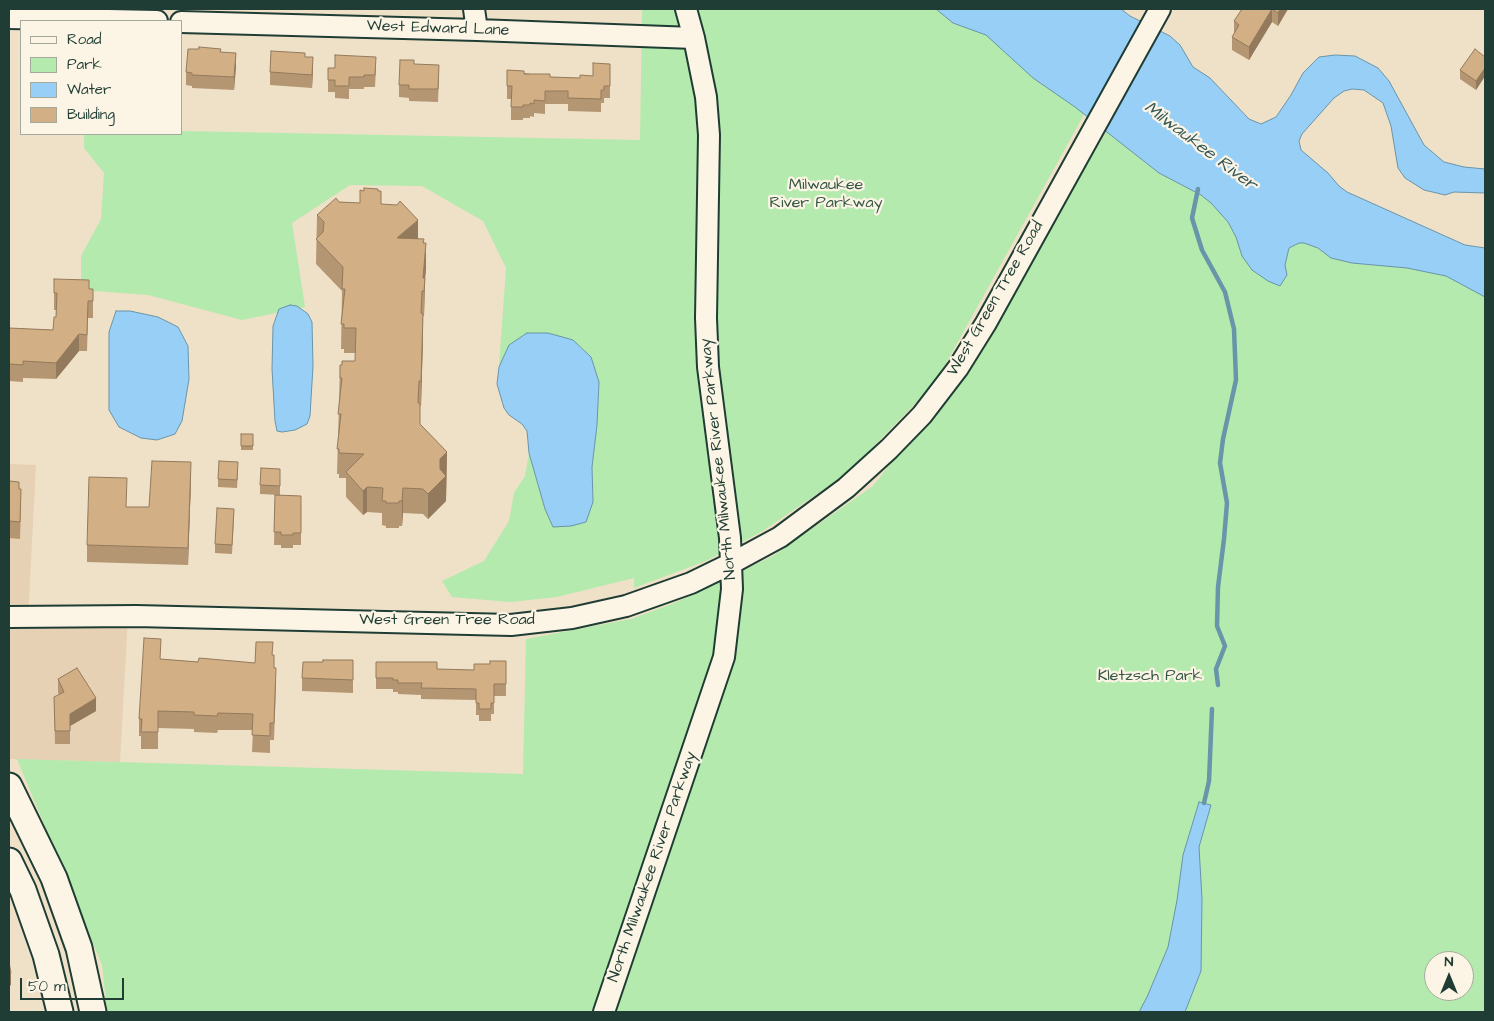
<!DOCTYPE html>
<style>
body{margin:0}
#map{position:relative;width:1494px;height:1021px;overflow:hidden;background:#efe0c8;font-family:"Architects Daughter",sans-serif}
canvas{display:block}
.frame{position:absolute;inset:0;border:10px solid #1f3d34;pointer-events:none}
.legend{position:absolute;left:20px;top:20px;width:162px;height:115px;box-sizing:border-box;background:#fcf5e5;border:1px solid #a4ab9e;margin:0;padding:6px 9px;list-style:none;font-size:15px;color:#1f3d34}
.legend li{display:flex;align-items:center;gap:10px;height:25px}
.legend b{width:25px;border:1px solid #a4ab9e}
.north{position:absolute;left:1424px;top:951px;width:50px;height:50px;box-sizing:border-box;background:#fcf5e5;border:1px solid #a4ab9e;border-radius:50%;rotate:0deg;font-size:14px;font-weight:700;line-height:20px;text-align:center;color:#1f3d34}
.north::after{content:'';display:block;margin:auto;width:18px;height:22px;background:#1f3d34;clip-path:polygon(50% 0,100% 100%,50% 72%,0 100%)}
.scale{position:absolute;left:20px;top:978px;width:104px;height:22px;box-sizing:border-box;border:2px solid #1f3d34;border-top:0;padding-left:6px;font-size:15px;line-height:18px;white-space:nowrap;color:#1f3d34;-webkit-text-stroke:4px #fcf5e5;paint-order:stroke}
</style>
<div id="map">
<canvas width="1494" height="1021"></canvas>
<div class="frame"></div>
<ul class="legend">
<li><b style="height:6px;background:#fcf5e5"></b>Road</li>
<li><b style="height:14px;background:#b4eaad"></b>Park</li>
<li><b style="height:14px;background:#98cff7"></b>Water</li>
<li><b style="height:14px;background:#d2af84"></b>Building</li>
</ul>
<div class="north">N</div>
<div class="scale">50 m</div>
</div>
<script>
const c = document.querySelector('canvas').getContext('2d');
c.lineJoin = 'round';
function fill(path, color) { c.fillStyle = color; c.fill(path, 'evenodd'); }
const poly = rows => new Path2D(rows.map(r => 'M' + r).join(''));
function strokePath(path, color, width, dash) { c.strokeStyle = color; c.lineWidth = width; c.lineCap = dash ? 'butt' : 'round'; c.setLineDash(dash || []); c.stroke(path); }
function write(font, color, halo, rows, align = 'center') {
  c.font = font + ' "Architects Daughter",sans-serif'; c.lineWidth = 4.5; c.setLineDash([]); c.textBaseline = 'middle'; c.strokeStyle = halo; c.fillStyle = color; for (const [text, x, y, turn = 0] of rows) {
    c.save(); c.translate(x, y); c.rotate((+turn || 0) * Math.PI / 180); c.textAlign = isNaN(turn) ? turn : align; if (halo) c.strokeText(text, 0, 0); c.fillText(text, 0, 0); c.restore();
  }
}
const built = poly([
 [9,464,36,465,28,618,128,616,120,762,9,759]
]);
const green = poly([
 [642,9,1045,9,1086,111,935,383,850,471,763,531,706,561,634,588,634,578,557,597,510,602,452,597,442,581,484,561,509,521,514,493,525,476,529,453,545,509,553,526,593,502,592,467,597,425,599,382,591,357,573,340,510,345,499,367,506,268,483,221,422,186,350,185,292,223,305,307,242,320,148,295,81,290,81,256,101,219,104,173,84,148,84,134,181,134,181,131,640,140],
 [1106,132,1485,267,1485,1012,107,1012,102,965,17,759,523,774,526,639,631,619,677,602,773,556,873,486,974,359],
 [1434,961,1464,961,1464,991,1434,991]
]);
const water = poly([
 [936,9,1121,9,1130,16,1170,36,1180,45,1193,67,1210,78,1249,119,1261,124,1276,117,1291,95,1303,73,1319,57,1335,55,1355,56,1378,68,1389,81,1424,145,1444,162,1464,167,1485,169,1485,193,1454,192,1445,195,1424,190,1405,178,1398,168,1391,126,1383,103,1364,90,1352,89,1344,91,1334,98,1302,134,1299,141,1301,150,1328,173,1339,186,1347,192,1465,245,1485,248,1485,297,1446,276,1407,268,1352,263,1331,258,1318,248,1304,243,1299,243,1289,248,1285,265,1287,275,1280,286,1268,281,1252,270,1242,256,1236,237,1228,222,1211,203,1201,195,1159,173,1075,107,1033,78,986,35,953,23,936,9],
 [290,305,297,306,308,314,312,322,313,366,310,416,307,424,295,430,282,432,277,431,275,421,272,369,273,326,279,309,290,305],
 [116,311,130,311,158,317,178,327,188,346,189,379,182,421,175,434,157,440,141,438,119,427,109,410,109,332,116,311],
 [527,333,548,333,573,340,591,357,599,382,597,425,592,467,593,502,586,522,571,526,553,527,545,509,529,453,527,431,522,424,509,415,504,408,497,384,499,367,509,345,527,333],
 [1199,802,1211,805,1199,847,1202,899,1201,971,1185,1012,1139,1012,1147,997,1168,947,1177,900,1183,855,1199,802]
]);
const stream = poly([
 [1198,189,1192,218,1202,250,1225,292,1234,329,1236,380,1223,439,1220,463,1227,503,1224,539,1218,587,1217,626,1225,646,1216,669,1218,685],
 [1204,803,1209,781,1212,709]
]);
const minor = poly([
 [474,9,477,30],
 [9,18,157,21],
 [181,22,477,30,694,38],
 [9,617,136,616,511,625,572,618,626,606,691,583,732,563,780,537,846,488,889,449,922,415,958,368,986,323,1160,9],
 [604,1012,724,657,732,589,730,538,708,367,706,318,709,135,706,97,694,38,686,9]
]);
const major = poly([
 [9,786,54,878,79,948,93,1012],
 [9,861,23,890,46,955,60,1012]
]);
const wall = poly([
 [1242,9,1288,9,1278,26,1272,22,1249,60,1232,50,1232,37,1234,34,1234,21],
 [221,52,236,66,234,90,192,88,192,86,186,85,186,72],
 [305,57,313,70,312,88,270,85,270,72],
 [1485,57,1485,76,1476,90,1460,79,1460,70],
 [414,64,439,78,438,102,409,101,409,98,399,97,399,85],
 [328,68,376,69,375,87,364,87,364,89,349,89,349,99,335,98,335,92,328,92],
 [507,70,550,77,580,78,610,77,610,98,604,98,604,103,601,103,601,112,568,111,568,104,545,104,545,114,534,113,534,117,530,116,530,118,523,118,523,120,511,120,511,99,507,99],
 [378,191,381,204,418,239,424,243,426,268,425,279,424,316,423,316,423,338,421,406,420,406,420,424,447,452,446,501,428,519,423,514,403,513,402,526,399,526,399,528,386,528,386,526,382,525,382,513,367,512,363,515,346,497,346,478,339,478,339,474,337,474,340,365,342,365,355,361,356,353,344,353,344,349,341,349,342,291,316,264,317,215,339,202,360,203],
 [54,279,89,289,93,289,93,318,88,318,87,351,79,351,56,379,23,378,23,382,9,381,9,328,53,330,56,317,56,310,54,310],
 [241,434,253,434,253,450,241,450],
 [238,471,237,488,218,487,218,479],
 [280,477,280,495,260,494,260,485],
 [191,479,188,565,87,562,87,545,127,507,149,507],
 [9,481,19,489,21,506,20,539,9,538],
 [275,495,301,496,301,545,293,545,293,548,281,548,281,545,274,545],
 [234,518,232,554,215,553,215,544],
 [273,655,276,685,274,740,270,740,270,753,252,752,253,730,218,730,217,733,194,732,194,729,158,728,158,749,141,749,141,736,139,736,139,719,161,659,198,662,255,663],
 [353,660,353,693,302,691,302,678],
 [506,661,506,696,494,696,494,714,491,714,491,721,479,721,479,715,476,715,476,700,421,699,421,695,398,694,398,692,393,692,393,689,376,689,376,662,437,669,474,670,490,664],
 [58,679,96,711,70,726,70,744,55,744,54,697,59,695,58,692]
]);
const shadedWall = poly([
 [1272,9,1272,22,1249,60,1249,47],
 [1280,9,1288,9,1278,26,1278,13],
 [236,53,236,66,234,90,234,77],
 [313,57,313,70,312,88,312,75],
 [1485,68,1485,76,1476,90,1476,81],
 [418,220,418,244,397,238],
 [426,243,426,268,425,279,424,316,424,291,423,278],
 [423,314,423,338,421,406,421,381],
 [79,334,79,351,56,379,56,363],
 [447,452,446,501,428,519,428,494,440,459],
 [191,462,191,479,188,565,188,548],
 [367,487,367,512,363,515,363,491],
 [403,488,403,513,402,526,402,501],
 [96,698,96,711,70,726,70,744,70,714],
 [9,973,11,973,11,985,9,986]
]);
const building = poly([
 [1242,9,1280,9,1278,13,1272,9,1249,47,1232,37,1239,25,1234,21,1242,9],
 [199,47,221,49,220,52,236,53,234,77,192,75,192,73,186,72,188,49,199,49,199,47],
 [1475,49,1485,57,1485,68,1476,81,1460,70,1475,49],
 [271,51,305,53,305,57,313,57,312,75,270,72,271,51],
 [335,55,376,57,375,75,364,75,364,77,349,77,349,86,335,86,335,80,328,80,328,68,335,68,335,55],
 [400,60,414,60,414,64,439,65,438,89,409,89,409,85,399,85,400,60],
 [593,63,610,64,610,86,604,86,604,90,601,90,601,99,568,98,568,91,545,91,545,101,534,100,534,104,530,103,530,105,523,105,523,107,511,107,512,86,507,86,507,70,524,71,524,74,550,74,550,77,580,78,580,75,593,76,593,63],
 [364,188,378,189,378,191,381,191,381,204,397,205,400,201,418,220,397,238,424,239,423,243,426,243,423,278,425,278,424,291,422,291,421,313,423,314,421,381,419,381,418,403,420,403,420,424,447,452,440,459,440,469,446,476,428,494,423,489,403,488,402,501,399,501,399,503,386,503,386,501,382,501,383,488,367,487,363,491,346,472,364,454,339,453,339,449,337,449,341,414,338,414,342,378,340,378,340,365,342,365,342,361,355,361,356,328,344,328,344,324,341,324,345,289,342,289,343,267,316,239,323,232,324,222,317,215,336,198,339,202,360,203,360,190,364,191,364,188],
 [54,279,89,280,89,289,93,289,93,301,88,301,87,335,79,334,56,363,23,361,23,365,9,364,9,328,53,330,54,317,56,317,57,293,54,293,54,279],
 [241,434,253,434,253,446,241,446,241,434],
 [152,461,191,462,188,548,87,545,89,477,127,478,126,507,149,507,152,461],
 [219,461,238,462,237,480,218,479,219,461],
 [261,468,280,469,280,486,260,485,261,468],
 [9,481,19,482,19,489,21,489,20,522,9,521,9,481],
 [275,495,301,496,301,533,293,533,293,535,281,535,281,532,274,532,275,495],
 [217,508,234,509,232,545,215,544,217,508],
 [144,638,161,639,160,659,198,662,199,658,255,663,256,642,273,642,272,655,274,655,274,668,276,668,274,723,270,723,270,736,252,735,253,714,218,713,217,716,194,715,194,712,158,711,158,732,141,732,142,719,139,719,144,638],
 [323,660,353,660,353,680,302,678,303,662,323,662,323,660],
 [490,661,506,661,506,684,494,684,494,703,491,703,491,709,479,709,479,703,476,703,476,689,421,688,422,683,398,683,398,680,393,680,393,678,376,678,376,662,437,662,437,669,474,670,474,664,490,664,490,661],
 [77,668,96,698,70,714,70,731,55,731,54,697,64,692,58,679,77,668],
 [9,962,11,973,9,973,9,962]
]);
const streetNames = [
 ["West Edward Lane",438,29,2],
 ["West Green Tree Road",996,299,-60],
 ["North Milwaukee River Parkway",719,459,-96],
 ["West Green Tree Road",447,621],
 ["North Milwaukee River Parkway",653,867,-71]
];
const parkNames = [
 ["Milwaukee",826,186],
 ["River Parkway",826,204],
 ["Kletzsch Park",1150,677]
];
const waterNames = [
 ["Milwaukee River",1200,147,37]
];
fill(built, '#e6d1b4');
fill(green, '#b4eaad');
fill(water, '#98cff7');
strokePath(water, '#6895a9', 1);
strokePath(stream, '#6895a9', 4.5);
strokePath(minor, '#1f3d34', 24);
strokePath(major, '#1f3d34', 29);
strokePath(minor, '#fcf5e5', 20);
strokePath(major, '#fcf5e5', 25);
fill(wall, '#b59672');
fill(shadedWall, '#937a5c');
fill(building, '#d2af84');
strokePath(building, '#937a5c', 1);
write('16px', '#1f3d34', '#fcf5e5', streetNames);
write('16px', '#355746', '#fcf5e5', parkNames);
write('italic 18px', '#375a5b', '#fcf5e5', waterNames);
</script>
